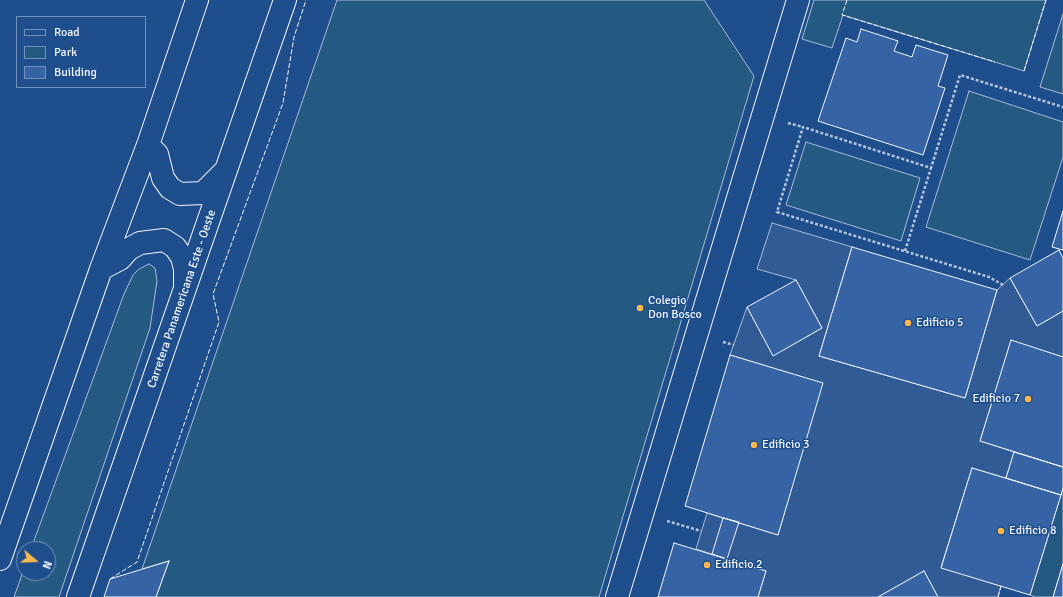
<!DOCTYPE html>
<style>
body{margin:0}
#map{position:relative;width:1063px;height:597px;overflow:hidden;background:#1f4e8c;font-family:Signika,sans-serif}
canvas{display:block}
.legend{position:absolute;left:16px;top:16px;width:130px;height:72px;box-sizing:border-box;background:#1f4e8c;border:1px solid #7391ba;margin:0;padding:5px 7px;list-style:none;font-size:12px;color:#f2f6ff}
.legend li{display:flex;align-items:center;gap:8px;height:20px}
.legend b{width:20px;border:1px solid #7391ba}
.north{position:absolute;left:16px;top:541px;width:40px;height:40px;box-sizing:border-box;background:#1f4e8c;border:1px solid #7391ba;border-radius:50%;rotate:109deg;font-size:11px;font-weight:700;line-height:16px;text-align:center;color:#f2f6ff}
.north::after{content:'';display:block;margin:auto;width:14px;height:18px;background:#ffb74d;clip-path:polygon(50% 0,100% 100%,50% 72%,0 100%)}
</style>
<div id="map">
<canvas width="1063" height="597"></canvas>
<ul class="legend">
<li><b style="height:5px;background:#1f4e8c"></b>Road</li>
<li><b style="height:11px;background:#245a82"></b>Park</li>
<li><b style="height:11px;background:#3563a3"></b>Building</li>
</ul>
<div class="north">N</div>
</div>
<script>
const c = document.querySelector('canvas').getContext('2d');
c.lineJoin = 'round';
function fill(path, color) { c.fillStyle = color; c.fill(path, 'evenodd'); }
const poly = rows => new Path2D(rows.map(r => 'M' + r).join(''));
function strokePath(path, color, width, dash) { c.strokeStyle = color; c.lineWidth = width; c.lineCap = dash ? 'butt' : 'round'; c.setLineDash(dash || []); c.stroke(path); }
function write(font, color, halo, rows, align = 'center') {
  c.font = font + ' Signika,sans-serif'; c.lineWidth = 3; c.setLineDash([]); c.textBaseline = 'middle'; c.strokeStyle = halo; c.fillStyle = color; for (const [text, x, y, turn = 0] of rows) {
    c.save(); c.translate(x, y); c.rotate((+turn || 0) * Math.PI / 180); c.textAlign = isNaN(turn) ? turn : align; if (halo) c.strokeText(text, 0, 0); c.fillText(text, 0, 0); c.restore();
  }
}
const green = poly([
 [337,0,704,0,754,76,599,597,156,597,169,561,142,569,337,0],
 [814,0,1046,0,1024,71,843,15,832,48,802,39,814,0],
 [1063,14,1063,94,1040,87,1063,14],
 [969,91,1063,122,1063,157,1030,260,926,227,969,91],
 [806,142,920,178,901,241,786,205,806,142],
 [149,264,155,268,157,281,150,328,59,597,14,597,24,569,24,573,48,573,48,549,31,549,124,294,133,275,139,269,149,264],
 [1063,488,1063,564,1053,597,1035,597,1030,595,1063,488]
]);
const parking = poly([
 [772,223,852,247,819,356,965,398,997,290,1010,278,1037,326,1063,311,1063,357,1011,341,980,441,1014,452,1006,478,972,468,941,567,1001,586,998,597,938,597,924,571,878,597,758,597,766,571,696,549,707,513,778,535,822,383,730,355,747,307,773,355,822,328,796,280,757,269,772,223]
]);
const building = poly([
 [861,29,898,41,894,51,912,57,916,45,948,55,938,86,945,88,923,155,818,121,846,38,857,42,861,29],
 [1063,211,1063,250,1052,247,1063,211],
 [852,247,997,290,965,398,819,356,852,247],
 [1059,250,1063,258,1063,311,1037,326,1010,278,1059,250],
 [796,280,822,328,773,356,747,307,796,280],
 [1011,340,1063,357,1063,467,980,441,1011,340],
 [730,355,823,383,778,535,685,506,730,355],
 [1014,452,1063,467,1063,488,1061,495,1006,478,1014,452],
 [972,468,1061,495,1030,595,941,568,972,468],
 [723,518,739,522,727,559,712,554,723,518],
 [674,543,766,571,758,597,658,597,674,543],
 [169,561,156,597,104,597,110,579,169,561],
 [1063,564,1063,597,1053,597,1063,564],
 [924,571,938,597,878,597,924,571]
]);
const path = poly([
 [788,123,803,127],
 [905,251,931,168],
 [1003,285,989,277,777,212,803,127,931,168,960,75,1063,107],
 [723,342,734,345],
 [667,521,701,531]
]);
const minor = poly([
 [617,597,798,0]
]);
const highway = poly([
 [148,145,157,154,163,178,170,188,180,194,203,193,223,173],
 [101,269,120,259,129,249,140,243,164,240,175,247,182,257,185,269,185,285],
 [0,559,101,269,148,145,197,0],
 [78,597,285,0]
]);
const fence = poly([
 [847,0,842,15,995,62],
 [1024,71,1046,0],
 [110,579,137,562,219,322,213,294,283,103,294,37,306,0],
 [998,597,1001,586]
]);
const markers = [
 [640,308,4,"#ffb74d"],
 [908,323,4,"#ffb74d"],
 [1028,399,4,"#ffb74d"],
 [754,445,4,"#ffb74d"],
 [1001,531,4,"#ffb74d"],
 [707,565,4,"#ffb74d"]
];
const streetNames = [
 ["Carretera Panamericana Este - Oeste",182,299,-71]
];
const poiNames = [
 ["Colegio",648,301],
 ["Don Bosco",648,315],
 ["Edificio 5",916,323],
 ["Edificio 7",1020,399,"right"],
 ["Edificio 3",762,445],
 ["Edificio 8",1009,531],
 ["Edificio 2",715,565]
];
fill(green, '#245a82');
strokePath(green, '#a8bbd7', 1);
fill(parking, '#305b95');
strokePath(parking, '#a8bbd7', 1);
fill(building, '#3563a3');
strokePath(building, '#f2f6ff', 1);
strokePath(minor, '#f2f6ff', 24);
strokePath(highway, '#f2f6ff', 24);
strokePath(path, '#b3c4dc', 2.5, [3, 2]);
strokePath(minor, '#1f4e8c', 22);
strokePath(highway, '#1f4e8c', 22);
strokePath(fence, '#f2f6ff', 1, [5, 2]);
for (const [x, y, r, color] of markers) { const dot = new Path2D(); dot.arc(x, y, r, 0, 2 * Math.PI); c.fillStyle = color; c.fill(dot); strokePath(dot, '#1f4e8c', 1.5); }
write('12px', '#f2f6ff', '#1f4e8c', streetNames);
write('12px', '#f2f6ff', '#1f4e8c', poiNames, 'left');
</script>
